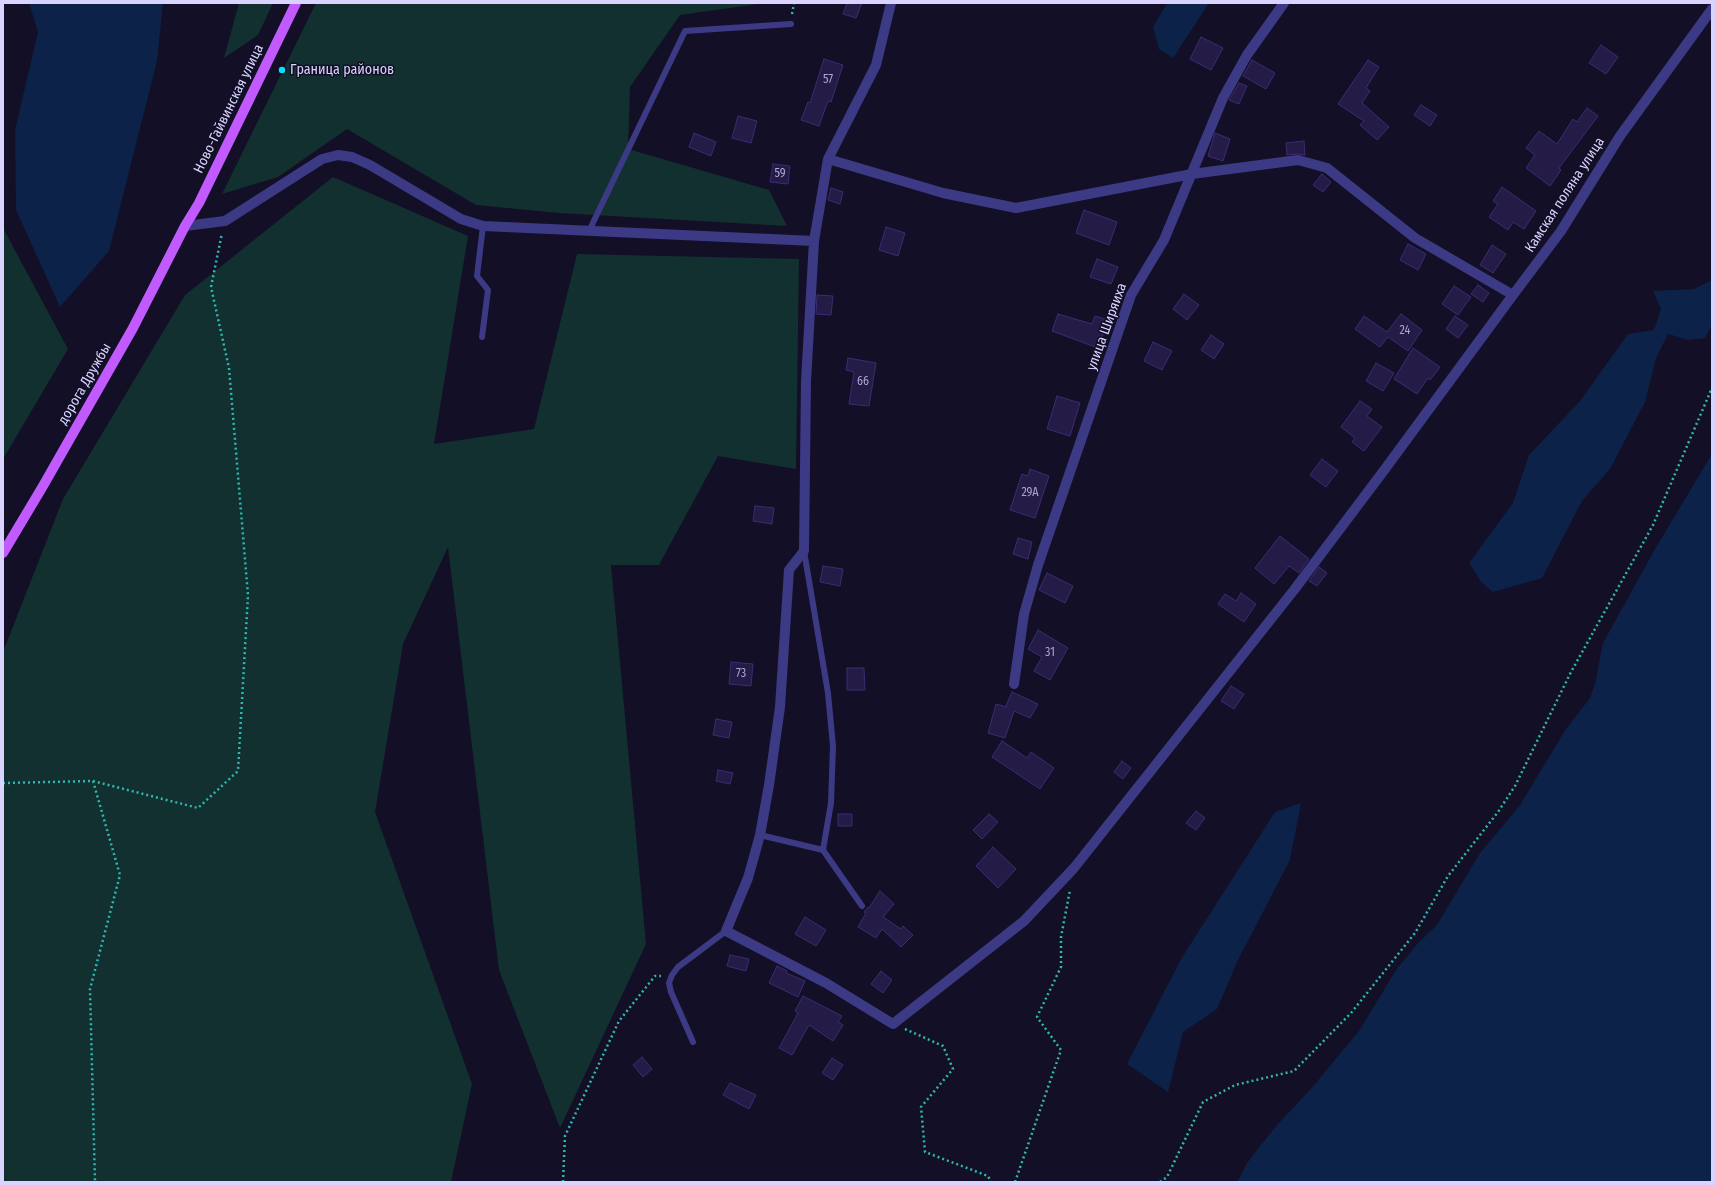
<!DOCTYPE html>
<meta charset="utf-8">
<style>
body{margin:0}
#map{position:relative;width:1715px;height:1185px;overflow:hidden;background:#130f26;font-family:"Fira Sans Condensed",sans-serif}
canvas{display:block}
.frame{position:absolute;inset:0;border:4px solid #d9d4ff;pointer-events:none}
</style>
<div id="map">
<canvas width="1715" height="1185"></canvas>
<div class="frame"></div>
</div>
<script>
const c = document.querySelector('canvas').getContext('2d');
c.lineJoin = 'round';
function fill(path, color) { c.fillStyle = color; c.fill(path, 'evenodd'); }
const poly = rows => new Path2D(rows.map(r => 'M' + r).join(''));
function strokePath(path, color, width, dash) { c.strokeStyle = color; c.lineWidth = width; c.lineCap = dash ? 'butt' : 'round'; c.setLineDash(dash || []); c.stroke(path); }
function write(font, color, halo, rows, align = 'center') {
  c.font = font + ' "Fira Sans Condensed",sans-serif'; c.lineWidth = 3; c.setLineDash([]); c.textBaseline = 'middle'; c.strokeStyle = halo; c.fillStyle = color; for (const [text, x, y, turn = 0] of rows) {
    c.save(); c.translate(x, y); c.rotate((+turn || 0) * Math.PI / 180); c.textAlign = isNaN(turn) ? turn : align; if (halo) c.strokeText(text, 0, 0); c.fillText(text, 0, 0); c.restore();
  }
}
const green = poly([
 [239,3,273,3,258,35,224,58],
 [316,3,765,3,680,15,630,87,628,149,769,190,787,226,559,213,476,205,347,129,278,177,222,194],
 [333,177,468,236,434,444,534,429,577,254,799,259,796,469,718,456,659,565,611,565,646,944,560,1128,499,970,448,547,403,644,375,812,472,1084,451,1182,3,1182,3,652,63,499,185,295],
 [3,228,68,349,3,459]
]);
const water = poly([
 [29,3,163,3,157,61,109,251,60,307,16,210,15,130,38,32],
 [1167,3,1209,3,1173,58,1159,49,1153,27],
 [1712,280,1712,325,1705,338,1688,340,1668,334,1656,358,1645,402,1610,469,1582,501,1542,578,1493,592,1482,583,1469,563,1513,503,1529,455,1580,401,1628,334,1654,330,1661,309,1653,291,1694,289],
 [1712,454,1712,1182,1237,1182,1247,1163,1276,1126,1310,1090,1359,1031,1396,970,1418,943,1437,925,1480,853,1520,805,1566,729,1590,698,1595,684,1603,643,1655,549],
 [1301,803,1290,860,1238,960,1217,1009,1183,1032,1168,1092,1127,1064,1181,959,1275,812]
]);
const building = poly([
 [847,3,862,3,856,18,843,14,847,3],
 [1201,37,1223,48,1211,70,1190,59,1201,37],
 [1601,45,1618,57,1606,74,1589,63,1601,45],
 [824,59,843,65,831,102,828,101,819,126,801,120,808,102,810,103,824,59],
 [1252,60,1275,73,1266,89,1243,76,1252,60],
 [1368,60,1379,67,1366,88,1370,91,1362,103,1389,127,1377,140,1360,125,1364,121,1338,104,1368,60],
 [1239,83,1247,86,1239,104,1229,100,1239,83],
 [1421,105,1437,115,1430,126,1414,115,1421,105],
 [1587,108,1598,116,1559,168,1561,170,1550,186,1526,168,1535,155,1526,148,1539,131,1557,144,1573,119,1577,122,1587,108],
 [738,116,757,121,751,143,732,138,738,116],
 [694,133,716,142,711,156,689,147,694,133],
 [1215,133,1230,139,1223,161,1208,156,1215,133],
 [1304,141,1305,155,1297,154,1287,155,1286,143,1304,141],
 [773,164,790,166,788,184,770,182,773,164],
 [1322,174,1331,182,1323,192,1313,185,1322,174],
 [1502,187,1536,211,1524,229,1513,222,1508,230,1489,217,1498,204,1493,201,1502,187],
 [831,188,843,192,840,204,828,200,831,188],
 [1084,210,1117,222,1109,245,1076,233,1084,210],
 [886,227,905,233,898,256,879,250,886,227],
 [1408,244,1426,254,1418,270,1400,260,1408,244],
 [1492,245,1506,254,1493,273,1480,265,1492,245],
 [1097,259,1118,267,1111,284,1090,277,1097,259],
 [1478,285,1489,293,1483,302,1471,294,1478,285],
 [1454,286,1471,297,1458,315,1442,304,1454,286],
 [1184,294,1199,305,1187,320,1173,309,1184,294],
 [817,295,833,296,831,315,816,314,817,295],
 [1058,314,1092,324,1095,316,1108,320,1098,348,1052,331,1058,314],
 [1401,314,1422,330,1408,351,1388,337,1380,347,1355,329,1364,316,1387,332,1401,314],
 [1455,316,1468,325,1458,338,1446,329,1455,316],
 [1211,335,1224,344,1214,359,1201,350,1211,335],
 [1153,342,1172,351,1162,370,1144,361,1153,342],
 [1413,348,1440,367,1430,380,1428,378,1417,394,1394,379,1413,348],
 [848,358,876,363,869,406,849,404,854,372,846,370,848,358],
 [1376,363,1394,373,1383,391,1366,381,1376,363],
 [1057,396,1080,403,1070,436,1047,429,1057,396],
 [1360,401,1372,409,1367,416,1382,427,1364,451,1352,442,1355,438,1341,427,1360,401],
 [1322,459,1338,471,1326,487,1310,475,1322,459],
 [1030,469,1049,476,1035,518,1010,510,1022,474,1028,476,1030,469],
 [755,506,774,508,772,524,753,521,755,506],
 [1280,536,1309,559,1299,573,1289,566,1274,584,1255,568,1280,536],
 [1018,538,1032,542,1028,559,1013,554,1018,538],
 [823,566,843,569,840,586,820,582,823,566],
 [1319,567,1327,573,1317,586,1309,581,1319,567],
 [1047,573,1073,586,1065,603,1039,590,1047,573],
 [1241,593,1256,604,1244,622,1218,604,1225,594,1236,601,1241,593],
 [1038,630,1068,648,1050,680,1034,671,1042,657,1028,649,1038,630],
 [731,662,753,664,751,686,729,684,731,662],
 [847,668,864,668,865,690,847,690,847,668],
 [1231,686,1244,694,1234,709,1221,701,1231,686],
 [1012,692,1038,704,1030,718,1014,711,1005,738,988,733,996,704,1007,707,1006,706,1012,692],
 [716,719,732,722,729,738,713,735,716,719],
 [1002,741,1027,758,1031,752,1054,768,1040,789,992,757,1002,741],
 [1122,761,1131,768,1123,779,1114,772,1122,761],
 [718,770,733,773,730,784,716,781,718,770],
 [1196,811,1205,818,1196,830,1186,823,1196,811],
 [838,814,852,814,852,826,838,826,838,814],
 [989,814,998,822,982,839,973,830,989,814],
 [993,847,1016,869,998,888,976,866,993,847],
 [880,891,894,904,883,917,901,929,903,926,913,935,901,947,882,929,876,938,858,927,866,913,864,912,868,907,869,908,880,891],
 [805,917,826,930,816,946,795,934,805,917],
 [730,955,749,959,746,971,727,966,730,955],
 [777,966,787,971,786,973,805,981,798,997,769,983,777,966],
 [881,971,892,980,883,993,871,984,881,971],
 [803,996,842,1016,838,1022,843,1025,833,1041,809,1025,792,1055,779,1048,798,1013,795,1011,803,996],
 [642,1057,652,1069,643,1077,633,1065,642,1057],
 [832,1058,843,1065,833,1080,822,1073,832,1058],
 [730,1083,756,1095,749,1109,723,1095,730,1083]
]);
const path = poly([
 [792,14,794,3],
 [93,781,120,875,90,989,95,1182],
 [3,783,93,781,198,808,238,771,248,595,229,368,211,287,222,233],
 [905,1029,943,1046,953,1069,921,1107,925,1152,988,1176,991,1182],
 [563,1182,565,1136,619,1021,655,976,661,976],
 [1015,1182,1061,1050,1037,1017,1061,967,1061,937,1070,890],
 [1160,1182,1167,1177,1203,1102,1235,1085,1294,1071,1351,1013,1415,933,1448,876,1498,812,1515,786,1571,672,1653,525,1712,388]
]);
const lane = poly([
 [589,231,685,31,791,24],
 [482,337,488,290,477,276,483,226],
 [804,551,828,693,833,746,831,803,823,850,862,906],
 [760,835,823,850],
 [693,1042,671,992,669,983,672,975,678,967,726,931]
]);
const street = poly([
 [891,3,876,65,828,159,814,241,806,381,804,551,789,570,780,707,769,785,760,835,748,878,726,931,826,983,893,1024,1024,921,1074,868,1294,590,1385,469,1513,295],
 [828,159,943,193,1016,208,1192,174,1298,160,1327,168,1415,238,1513,295,1561,231,1620,136,1712,9],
 [185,226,225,221,322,159,338,155,352,157,370,165,461,219,483,226,814,241],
 [1014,684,1024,614,1038,565,1131,295,1164,240,1223,98,1247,55,1284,3]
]);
const primary = poly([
 [3,553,43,486,133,328,185,226,199,203,296,3]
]);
const markers = [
 [282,70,4,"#00e5ff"]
];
const numberNames = [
 ["57",828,80],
 ["59",780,174],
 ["24",1405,331],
 ["66",863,382],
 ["29А",1030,493],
 ["31",1050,653],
 ["73",741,674]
];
const poiNames = [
 ["Граница районов",290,70]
];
const streetNames = [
 ["Ново-Гайвинская улица",229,109,-64],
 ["Камская поляна улица",1565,195,-57],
 ["улица Ширяиха",1107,327,-70],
 ["дорога Дружбы",85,384,-60]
];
fill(green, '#12302f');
fill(water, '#0c2248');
fill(building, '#241b47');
strokePath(building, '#3b2d73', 1);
strokePath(path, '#2fb8b0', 2.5, [2, 3]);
strokePath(lane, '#3d3a85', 6);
strokePath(street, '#3d3a85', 10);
strokePath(primary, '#c25bff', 10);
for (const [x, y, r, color] of markers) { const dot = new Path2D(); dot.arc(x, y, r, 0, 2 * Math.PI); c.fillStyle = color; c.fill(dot); strokePath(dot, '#130f26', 1.5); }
write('12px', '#aca6d1', null, numberNames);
write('14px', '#d9d4ff', '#130f26', poiNames, 'left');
write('14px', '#d9d4ff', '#130f26', streetNames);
</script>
